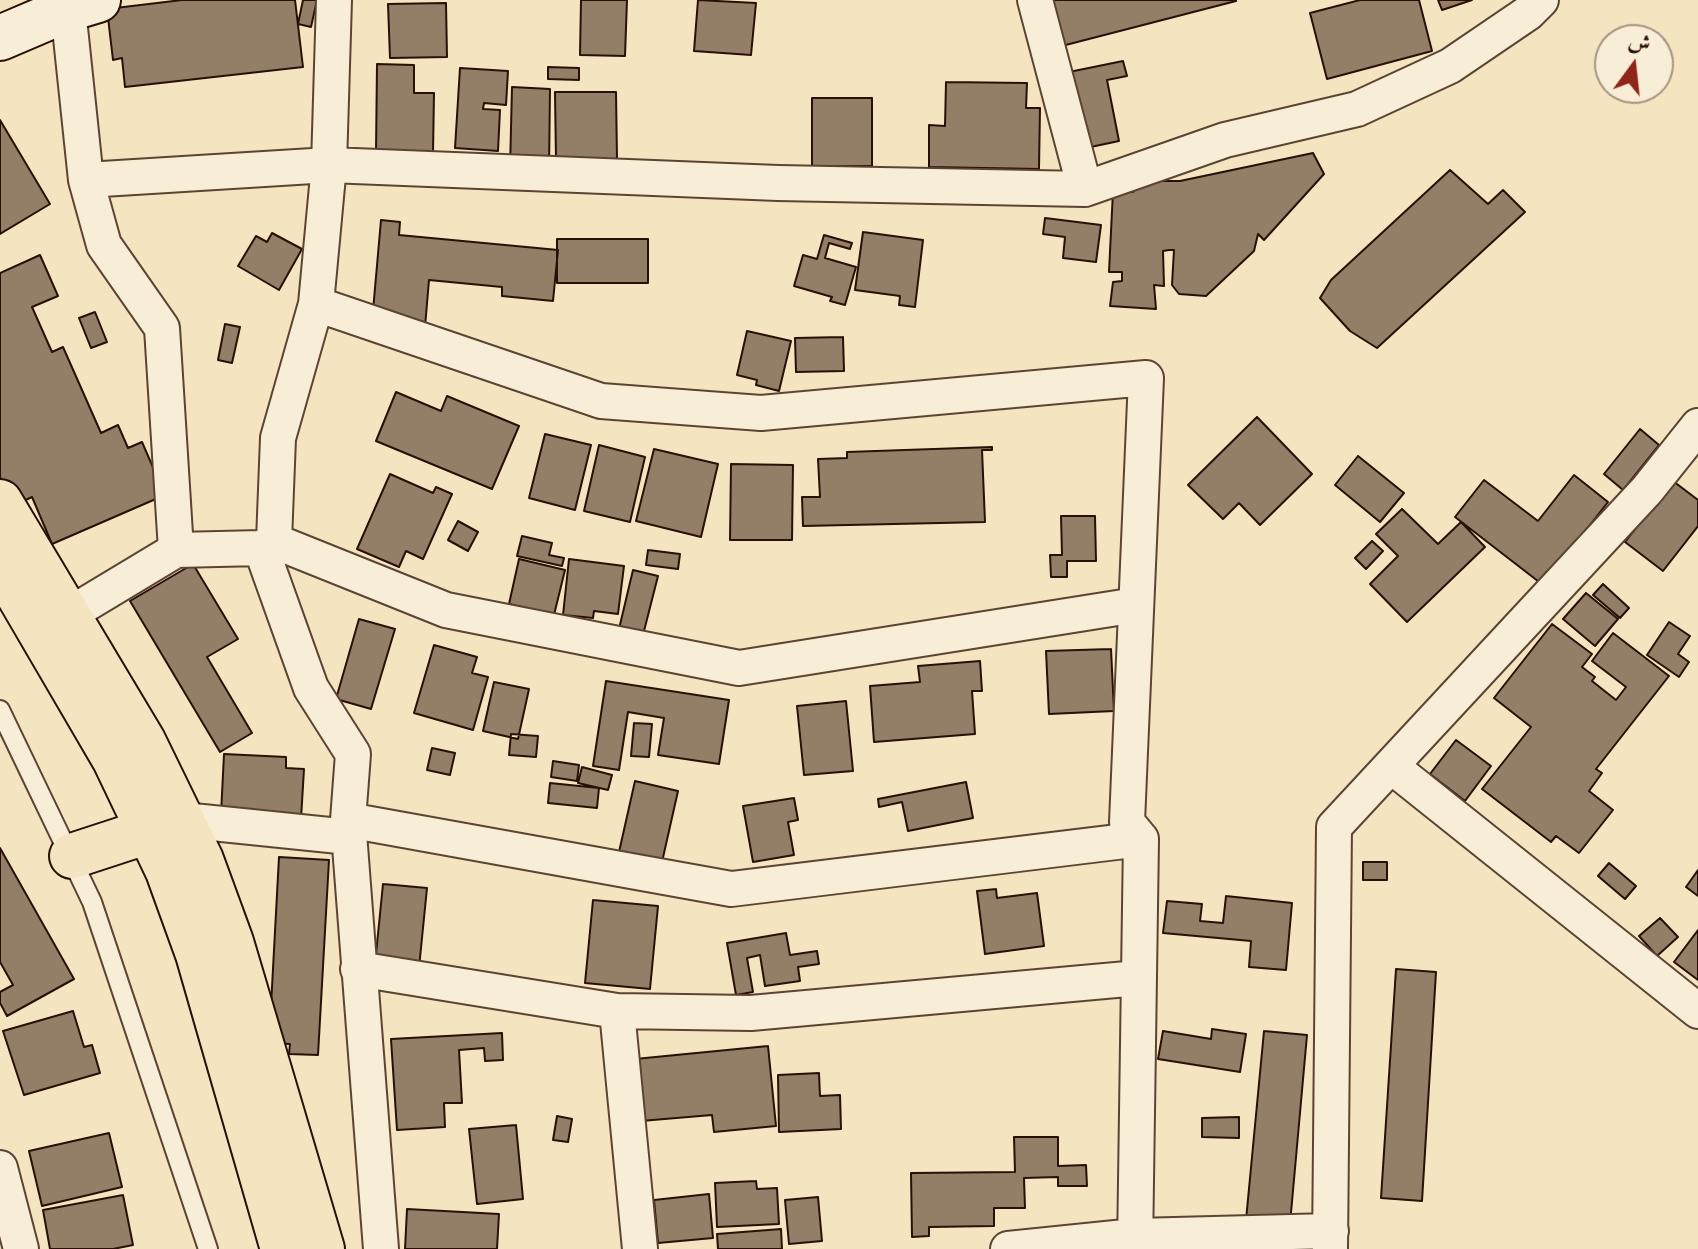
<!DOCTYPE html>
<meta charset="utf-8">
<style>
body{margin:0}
#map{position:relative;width:1698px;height:1249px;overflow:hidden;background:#f5e4c0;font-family:"IM FELL Great Primer",Amiri,serif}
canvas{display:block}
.north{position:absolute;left:1594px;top:24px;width:80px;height:80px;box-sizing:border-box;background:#f8edd6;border:2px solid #a59483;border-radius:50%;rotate:15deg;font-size:22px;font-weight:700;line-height:32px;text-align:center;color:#290f06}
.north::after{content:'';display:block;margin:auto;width:28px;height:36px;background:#8f2418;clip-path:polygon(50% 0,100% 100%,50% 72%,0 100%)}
</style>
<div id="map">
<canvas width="1698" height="1249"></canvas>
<div class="north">ش</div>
</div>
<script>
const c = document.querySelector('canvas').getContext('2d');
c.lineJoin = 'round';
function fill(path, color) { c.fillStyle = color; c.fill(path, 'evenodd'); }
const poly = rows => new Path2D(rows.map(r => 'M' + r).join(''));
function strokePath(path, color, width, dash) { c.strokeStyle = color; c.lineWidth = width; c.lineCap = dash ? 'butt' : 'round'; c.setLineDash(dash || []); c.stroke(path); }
const building = poly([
 [182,0,295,0,303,67,125,87,122,58,113,60,107,9,182,0],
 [303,0,317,0,311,27,298,24,303,0],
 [581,0,627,0,625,56,580,55,581,0],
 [698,0,756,3,751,55,694,51,698,0],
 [1041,0,1236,0,1236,1,1054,48,1041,0],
 [1360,0,1419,0,1432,51,1327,79,1310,13,1360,0],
 [1438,0,1472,0,1442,10,1438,0],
 [446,3,447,57,390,58,388,4,446,3],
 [1123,61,1127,76,1107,80,1119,141,1086,148,1069,72,1123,61],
 [377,64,414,65,414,93,434,93,433,153,376,152,377,64],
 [548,67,579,68,579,80,548,79,548,67],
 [460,68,508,71,506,105,484,103,483,109,500,110,498,151,455,148,460,68],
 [946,82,1027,83,1026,108,1040,108,1039,169,929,167,929,125,945,126,946,82],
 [512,87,550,89,549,169,510,169,512,87],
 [555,92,616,92,617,159,556,160,555,92],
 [812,98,872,98,872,166,812,166,812,98],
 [0,120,50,204,0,234,0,120],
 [1313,153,1324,174,1264,240,1258,234,1254,251,1206,296,1179,294,1172,285,1174,250,1169,250,1163,251,1164,286,1154,285,1156,309,1110,306,1113,282,1122,281,1122,272,1109,272,1113,191,1133,192,1134,181,1180,181,1313,153],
 [1450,170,1488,204,1503,190,1525,212,1377,348,1350,331,1320,298,1331,280,1450,170],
 [1045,218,1101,225,1096,262,1063,258,1065,237,1043,234,1045,218],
 [381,220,400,222,399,235,558,250,553,301,502,296,502,287,429,280,425,327,372,322,381,220],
 [863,232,923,240,915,307,899,305,900,296,855,290,863,232],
 [272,233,302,249,279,290,238,266,256,236,267,242,272,233],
 [824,235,852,243,850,249,829,243,825,258,856,267,845,305,830,301,832,297,794,286,803,255,817,259,824,235],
 [557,239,648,239,648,283,557,283,557,239],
 [40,255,58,296,32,307,52,352,63,347,101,433,118,425,128,448,142,442,165,495,52,544,32,497,13,506,0,477,0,273,40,255],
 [95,312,107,342,91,348,79,318,95,312],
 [225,324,240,327,232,363,218,360,225,324],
 [747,331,791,341,779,391,756,385,757,380,737,375,747,331],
 [843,337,844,371,796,372,795,338,843,337],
 [396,392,441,411,447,396,519,426,492,489,376,441,396,392],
 [1257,417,1312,474,1260,525,1239,503,1223,519,1188,485,1257,417],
 [1640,429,1659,445,1623,490,1604,474,1640,429],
 [545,434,591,445,575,510,529,498,545,434],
 [599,445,645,457,630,522,584,511,599,445],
 [992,447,992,450,982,450,985,522,803,526,802,497,820,497,818,459,847,458,847,452,992,447],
 [654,449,718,464,701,537,636,521,654,449],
 [1358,456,1404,493,1380,522,1335,485,1358,456],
 [731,464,793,465,792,540,730,540,731,464],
 [390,474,433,493,436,487,452,494,423,559,406,551,399,567,357,549,390,474],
 [1574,475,1608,502,1543,585,1455,517,1484,480,1538,521,1574,475],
 [1673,481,1698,500,1698,526,1663,571,1625,542,1673,481],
 [1402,509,1438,544,1461,522,1485,547,1407,622,1370,584,1398,556,1376,534,1402,509],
 [1061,516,1095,516,1096,561,1067,561,1067,577,1051,577,1050,555,1062,555,1061,516],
 [458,521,478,532,468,551,448,540,458,521],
 [522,536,552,543,549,555,564,558,562,566,517,556,522,536],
 [1372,541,1383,551,1366,569,1355,558,1372,541],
 [648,550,680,554,678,569,646,565,648,550],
 [519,559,565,570,554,615,509,604,519,559],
 [569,559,624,566,618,614,594,611,593,618,563,615,569,559],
 [193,564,238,639,207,657,252,733,220,752,130,601,193,564],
 [633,570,658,576,643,635,619,629,633,570],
 [1603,584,1629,608,1620,618,1593,595,1603,584],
 [1586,593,1618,619,1595,646,1563,619,1586,593],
 [359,619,395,629,371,709,336,699,359,619],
 [1669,622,1690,636,1678,654,1689,662,1679,677,1647,655,1669,622],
 [1552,624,1592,654,1582,667,1595,677,1592,681,1616,700,1626,687,1592,661,1613,633,1669,676,1596,769,1602,773,1589,791,1613,810,1579,853,1556,836,1551,842,1482,789,1531,727,1494,698,1552,624],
 [434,645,477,657,472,673,488,677,473,730,414,713,434,645],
 [1111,649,1114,711,1049,714,1046,651,1111,649],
 [980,661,982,691,972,691,975,734,874,742,870,686,920,682,918,666,980,661],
 [606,681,729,700,719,764,658,755,664,718,628,712,619,770,593,766,606,681],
 [494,682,529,689,518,739,483,731,494,682],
 [846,701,853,771,804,775,797,706,846,701],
 [634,723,652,724,649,757,631,756,634,723],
 [511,734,538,736,536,757,509,755,511,734],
 [1456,740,1491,766,1465,801,1430,774,1456,740],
 [432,748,455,753,450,775,427,770,432,748],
 [224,754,286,757,286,768,304,769,301,819,221,814,224,754],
 [553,761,579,765,577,781,551,777,553,761],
 [582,767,612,775,608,790,578,783,582,767],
 [635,781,678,791,662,862,619,852,635,781],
 [966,782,973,818,908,831,902,802,879,807,878,799,966,782],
 [550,783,599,788,597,808,548,803,550,783],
 [794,798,798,820,788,822,794,855,753,862,743,806,794,798],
 [0,848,74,979,7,1016,0,1003,0,992,13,985,0,962,0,848],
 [279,857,329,860,318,1055,289,1054,290,1044,269,1043,279,857],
 [1363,862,1387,862,1387,880,1363,880,1363,862],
 [1609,863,1636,886,1625,899,1598,876,1609,863],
 [1698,870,1698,896,1686,887,1698,870],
 [383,884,427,888,419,968,375,964,383,884],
 [996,889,997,898,1037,893,1044,946,985,954,977,891,996,889],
 [1226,896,1292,903,1286,970,1249,967,1251,941,1163,933,1167,901,1202,904,1200,921,1223,923,1226,896],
 [593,900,658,906,650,989,585,983,593,900],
 [1660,918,1678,937,1657,956,1639,936,1660,918],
 [1698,930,1698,980,1674,962,1698,930],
 [786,933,790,955,817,951,819,964,798,967,800,981,765,986,760,955,747,958,753,992,736,995,727,943,786,933],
 [1396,969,1436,972,1422,1201,1381,1198,1396,969],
 [73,1011,84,1047,92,1045,100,1073,24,1095,3,1031,73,1011],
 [1212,1029,1246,1034,1240,1072,1158,1059,1163,1031,1211,1039,1212,1029],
 [1264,1031,1307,1035,1290,1224,1246,1220,1264,1031],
 [502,1033,503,1060,485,1061,484,1048,459,1050,462,1103,444,1103,445,1127,397,1130,391,1039,502,1033],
 [768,1046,776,1126,714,1132,712,1115,641,1121,635,1059,768,1046],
 [819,1073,820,1096,840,1095,841,1129,779,1132,778,1075,819,1073],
 [557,1116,572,1119,568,1142,553,1140,557,1116],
 [1239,1117,1239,1138,1202,1137,1202,1118,1239,1117],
 [516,1125,523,1199,477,1204,469,1129,516,1125],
 [109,1133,122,1187,42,1206,29,1151,109,1133],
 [1014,1137,1058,1137,1058,1166,1086,1165,1087,1186,1058,1186,1058,1177,1024,1178,1025,1208,994,1208,994,1226,929,1227,929,1236,912,1237,911,1173,1015,1172,1014,1137],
 [756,1181,757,1189,777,1188,779,1224,717,1227,715,1183,756,1181],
 [709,1194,713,1238,658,1243,654,1200,709,1194],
 [123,1195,133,1245,113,1249,50,1249,43,1210,123,1195],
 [818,1197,822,1241,789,1244,785,1200,818,1197],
 [407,1209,499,1214,497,1249,405,1249,407,1209],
 [781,1229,782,1249,718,1249,717,1234,781,1229]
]);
const service = poly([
 [0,710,92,902,208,1249]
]);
const minor = poly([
 [334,0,329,165,316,304,278,438,274,541,261,548,311,688,353,754,348,820,731,889,1141,839],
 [1035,0,1085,189],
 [68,9,86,180,329,165,778,183,1085,189,1225,140,1357,109,1450,66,1528,13,1541,0],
 [86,180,104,245,162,328,176,550,261,548],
 [316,304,601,401,761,413,1146,378,1127,822,1141,839,1135,1249],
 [274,541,446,610,739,668,1136,605],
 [68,615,176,550],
 [1391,766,1698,1011],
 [183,820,349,837],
 [348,820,381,1249],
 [358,969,617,1011,751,1013,1138,978],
 [617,1011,640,1249],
 [0,1168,21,1249],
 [1008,1249,1135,1236,1331,1231],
 [1330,1249,1334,827,1647,490,1698,426]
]);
const secondary = poly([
 [0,38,68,9,98,0]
]);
const primary = poly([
 [0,502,143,741,201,860,231,942,322,1249],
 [0,563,115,760,168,871,198,954,283,1249],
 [72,856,176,822]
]);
fill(building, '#937e67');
strokePath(building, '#290f06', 2);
strokePath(service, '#5c4434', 22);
strokePath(minor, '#5c4434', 38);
strokePath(secondary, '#290f06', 48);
strokePath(primary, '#290f06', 48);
strokePath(service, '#f8edd6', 18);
strokePath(minor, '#f8edd6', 34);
strokePath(secondary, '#f8edd6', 44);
strokePath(primary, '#f5e4c0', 44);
</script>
